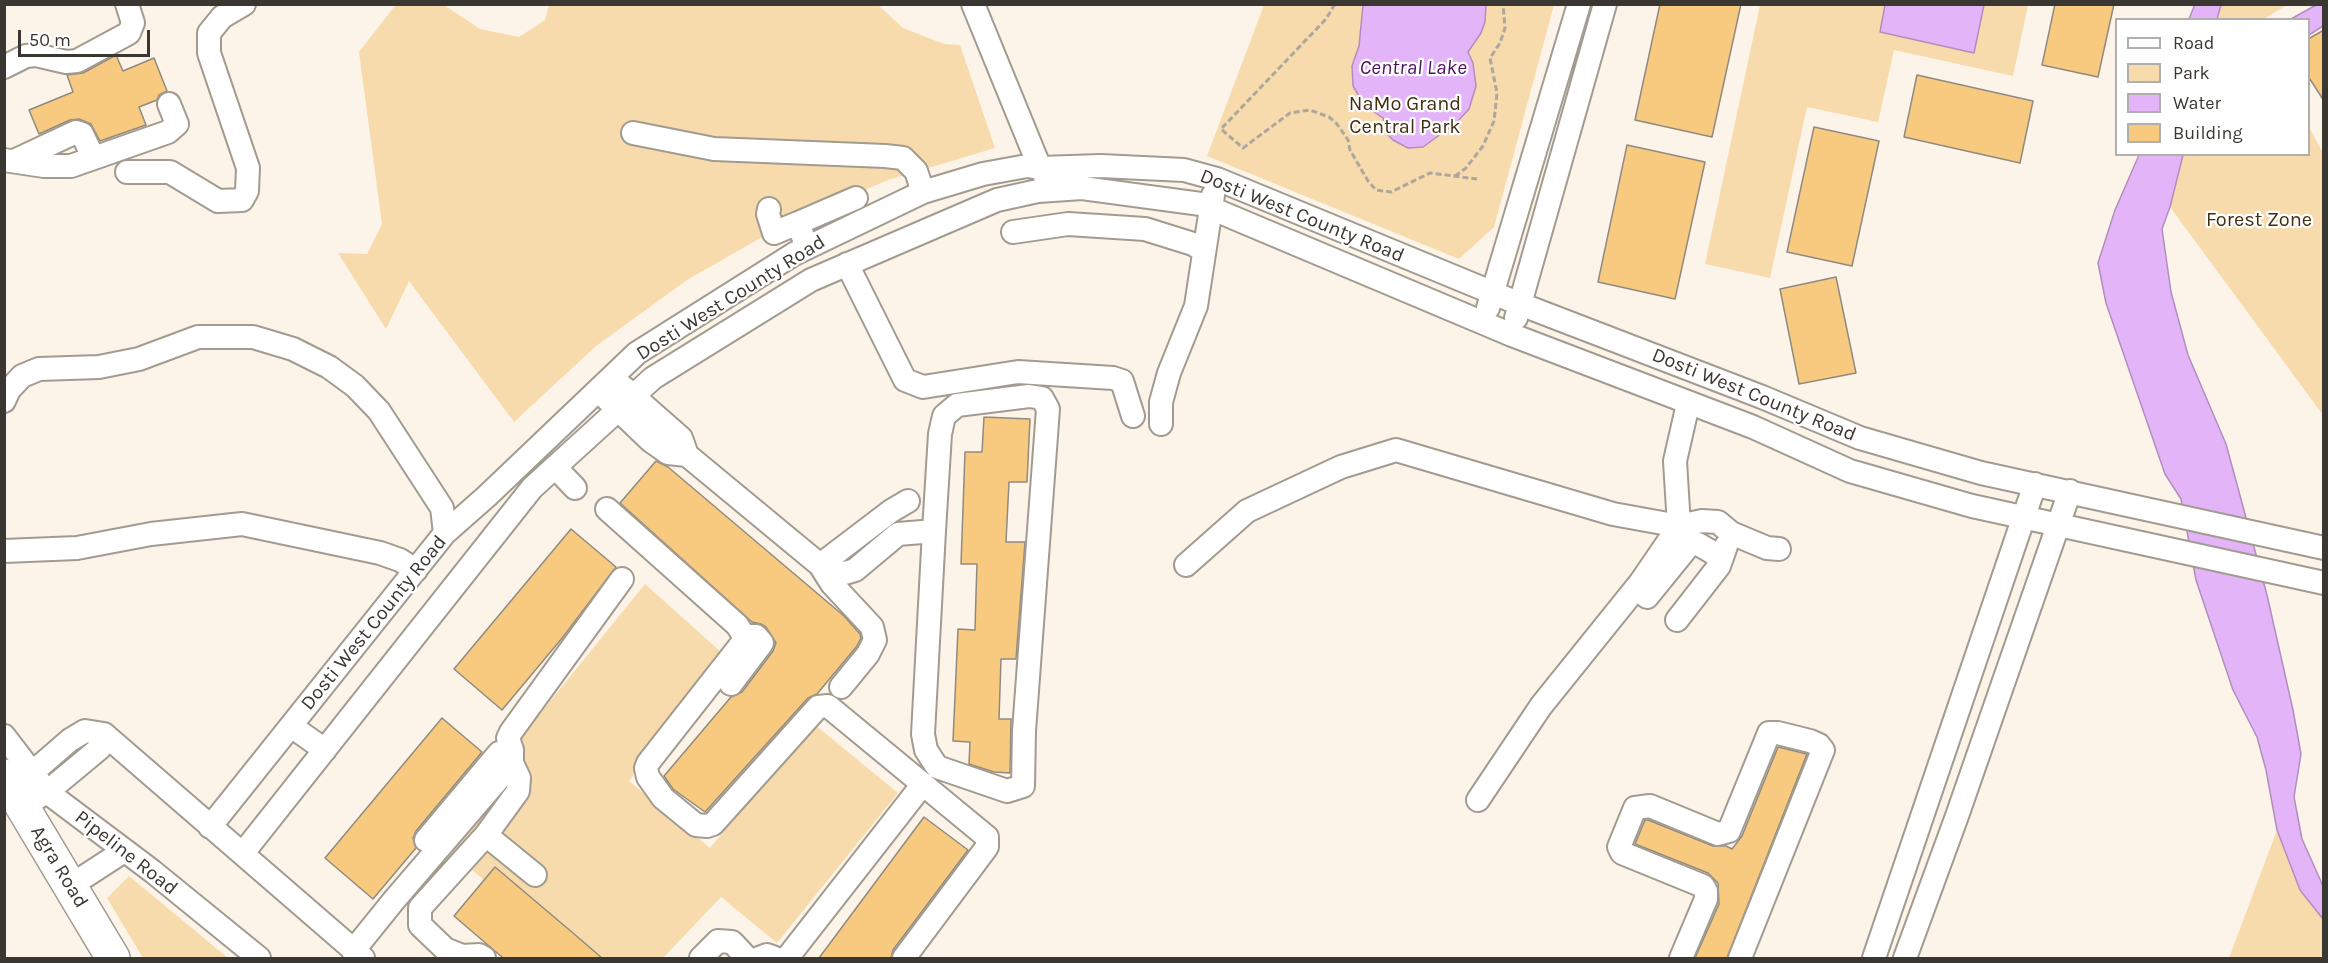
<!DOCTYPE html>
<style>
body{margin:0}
#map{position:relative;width:2328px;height:963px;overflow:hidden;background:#fcf4e8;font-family:Karla,sans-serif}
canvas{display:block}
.frame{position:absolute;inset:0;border:6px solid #3a3732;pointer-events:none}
.legend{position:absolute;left:2115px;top:18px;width:195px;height:138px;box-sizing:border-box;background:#fff;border:2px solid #b0afad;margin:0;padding:8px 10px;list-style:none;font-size:18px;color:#3a3732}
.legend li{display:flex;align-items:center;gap:12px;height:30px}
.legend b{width:30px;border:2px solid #b0afad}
.scale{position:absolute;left:18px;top:30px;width:132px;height:27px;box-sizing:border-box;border:3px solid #3a3732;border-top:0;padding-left:8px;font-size:18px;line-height:21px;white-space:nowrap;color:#3a3732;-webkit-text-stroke:4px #fff;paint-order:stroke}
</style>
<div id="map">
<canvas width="2328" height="963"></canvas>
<div class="frame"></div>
<ul class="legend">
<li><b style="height:8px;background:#fff"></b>Road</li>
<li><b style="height:16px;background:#f8dbad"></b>Park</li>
<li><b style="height:16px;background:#e4b4f8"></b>Water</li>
<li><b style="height:16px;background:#f8ca80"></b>Building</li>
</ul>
<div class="scale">50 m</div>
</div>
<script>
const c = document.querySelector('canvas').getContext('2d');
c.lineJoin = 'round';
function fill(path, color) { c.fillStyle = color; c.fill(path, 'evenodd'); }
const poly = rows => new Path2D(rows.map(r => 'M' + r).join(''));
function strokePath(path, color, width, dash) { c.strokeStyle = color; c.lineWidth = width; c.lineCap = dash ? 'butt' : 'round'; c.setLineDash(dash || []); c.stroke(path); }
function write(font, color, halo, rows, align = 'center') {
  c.font = font + ' Karla,sans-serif'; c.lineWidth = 4.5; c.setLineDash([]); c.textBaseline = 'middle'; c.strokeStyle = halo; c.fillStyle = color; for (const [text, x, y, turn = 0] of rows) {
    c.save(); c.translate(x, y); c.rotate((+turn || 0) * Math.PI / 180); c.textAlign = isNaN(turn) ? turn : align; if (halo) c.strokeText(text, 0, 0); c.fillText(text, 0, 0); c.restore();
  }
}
const green = poly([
 [399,5,444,5,480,29,519,37,545,20,549,5,878,5,903,28,944,44,960,45,995,148,888,180,785,224,687,280,596,346,514,422,409,281,386,329,338,253,367,254,382,224,359,52,394,7],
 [1264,5,1554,5,1494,227,1459,259,1207,156],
 [1760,5,2028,5,2013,76,1894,50,1878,122,1807,107,1770,278,1705,264],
 [2221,5,2287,5,2264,19,2217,20],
 [2309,127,2323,153,2323,415,2170,207,2183,155,2308,154],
 [645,584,721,652,629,781,710,848,814,724,898,793,777,943,721,897,663,958,578,958,437,841],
 [2277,830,2300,890,2323,919,2323,958,2229,958],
 [129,876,228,958,143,958,107,898]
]);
const water = poly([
 [2195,4,2221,5,2217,19,2189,19,2195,4],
 [1363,5,1486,5,1485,22,1481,33,1468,52,1473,63,1476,86,1469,109,1456,123,1423,147,1408,148,1393,140,1387,134,1383,118,1364,105,1353,86,1352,66,1359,46,1363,5],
 [1885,5,1984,5,1974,53,1880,32,1885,5],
 [2316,5,2323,5,2323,26,2309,35,2308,20,2291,19,2316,5],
 [2139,155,2183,155,2170,207,2162,229,2171,292,2188,355,2226,444,2267,595,2293,710,2301,754,2294,797,2302,839,2323,886,2323,919,2300,890,2277,830,2266,770,2257,737,2233,690,2196,580,2181,499,2165,474,2106,303,2098,263,2115,210,2139,155]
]);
const building = poly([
 [1660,4,1741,4,1712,137,1635,120,1660,4],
 [2055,4,2114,4,2098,77,2042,65,2055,4],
 [2324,30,2324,101,2308,76,2308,39,2324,30],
 [116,55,123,71,154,58,167,91,159,95,157,100,139,107,146,125,100,141,91,124,79,119,70,120,39,134,29,110,73,92,67,75,83,73,116,55],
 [1917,75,2033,101,2020,163,1904,137,1917,75],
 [1814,127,1879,141,1852,266,1787,252,1814,127],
 [1627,145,1705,162,1675,299,1598,282,1627,145],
 [1836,277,1856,373,1799,384,1780,289,1836,277],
 [984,417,1030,419,1027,482,1009,482,1006,542,1025,542,1016,659,1001,659,999,719,1011,719,1010,773,994,772,969,764,970,742,953,741,958,629,975,630,976,594,977,564,961,564,965,452,982,452,984,417],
 [656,461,668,467,844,616,860,634,861,638,857,646,817,694,808,698,705,812,673,789,664,776,731,697,742,692,773,651,776,643,766,627,761,624,752,622,620,503,656,461],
 [571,529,616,567,563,637,502,710,454,669,571,529],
 [442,718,482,752,416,831,413,838,416,848,373,899,325,858,442,718],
 [1778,747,1807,754,1727,958,1695,958,1719,904,1718,883,1708,873,1635,844,1645,820,1648,820,1713,846,1726,846,1732,849,1742,836,1778,747],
 [924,817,968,850,893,950,891,958,819,958,924,817],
 [495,867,573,933,602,958,503,958,454,916,495,867]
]);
const path = poly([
 [1335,4,1326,19,1221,129,1243,148,1290,113,1310,110,1329,117,1337,124,1348,140,1350,150,1368,181,1376,190,1391,192,1430,173,1477,179],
 [1455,176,1466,168,1483,146,1494,121,1497,93,1490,58,1500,43,1505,28,1503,4]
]);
const minor = poly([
 [973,4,1040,168,1046,177],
 [4,67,26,56,36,55,66,62,77,61,129,33,133,23,127,4],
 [633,133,714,149,885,156,903,158,916,171,923,192],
 [4,160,44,166,71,166,168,132,177,124,169,104],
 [14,161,76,132,82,134,93,157],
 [127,172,170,172,218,201,242,200,247,191,248,168,209,53,209,33,222,17,244,4],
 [769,209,768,214,774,233,798,223],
 [1013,232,1068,224,1145,229,1193,244,1204,251],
 [807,248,798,223,856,198],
 [847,264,905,380,923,387,1018,372,1113,378,1122,381,1133,416],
 [1488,308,1579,4],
 [1516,318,1605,4],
 [623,387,681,438,687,455,820,565,832,572,845,573,855,570,898,534,934,531],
 [1029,396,1042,398,1048,409,1024,731,1023,786,1007,791,937,767,926,750,923,734,934,531,940,434,944,416,957,405,1029,396],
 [607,399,651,441,668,453,687,455],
 [4,401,9,390,22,376,39,369,99,367,139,359,198,337,253,337,293,349,329,367,355,386,379,411,442,508,445,533],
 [1161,424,1161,402,1169,373,1196,306,1213,195],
 [555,467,575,488],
 [607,509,737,625,744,636,743,642,648,763,646,768,648,777,663,798,696,825,707,826,713,824,818,707,828,706,987,837,987,847,904,958],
 [4,551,77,548,151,534,242,524,380,553,400,560,416,570],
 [820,565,832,584,872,627,875,640,868,654,841,687],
 [820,565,891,511,908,501],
 [1186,565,1247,511,1341,467,1396,450,1613,514,1679,526,1702,521,1718,522,1731,533,1767,548,1779,549],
 [1647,597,1690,544,1698,544,1722,558],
 [1677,620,1719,566,1726,546],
 [731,684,762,643,756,636,744,636],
 [291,726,325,750],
 [4,736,47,792,152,871,259,958],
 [512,763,519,778,518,791,486,835,535,875],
 [11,787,33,772,70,740,85,731,104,734,363,958],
 [35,799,47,792,100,748,104,734],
 [1478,800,1541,706,1640,583,1679,526,1675,461,1688,404],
 [210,827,445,533,487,496,637,353,794,254,923,192,983,174,1027,166,1040,168,1101,166,1184,170,1217,179,1520,304,1762,397,1860,438,1981,473,2324,548],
 [426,840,499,753,512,750],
 [243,853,532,488,653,378,811,280,997,200,1038,191,1082,188,1201,204,1512,335,1753,427,1850,471,1972,506,2324,583],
 [70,886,124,851],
 [353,951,395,899,512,763,512,750,508,738,511,732,622,579],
 [484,958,479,955,462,956,445,949,420,925,420,908,486,835],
 [701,958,718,941,732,942,747,958],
 [759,958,767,955,775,958],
 [787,958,923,784],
 [1681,958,1706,899,1706,891,1703,886,1622,853,1619,847,1635,808,1650,806,1718,834,1729,831,1769,733,1778,733,1810,741,1819,745,1823,750,1740,958],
 [1874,958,2035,484],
 [1905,958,1957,816,2070,491]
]);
const highway = poly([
 [4,776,113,958]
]);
const parkNames = [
 ["NaMo Grand",1405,104],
 ["Central Park",1405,127],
 ["Forest Zone",2259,220]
];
const streetNames = [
 ["Dosti West County Road",1302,216,22],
 ["Dosti West County Road",731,298,-32],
 ["Dosti West County Road",1754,395,22],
 ["Dosti West County Road",374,623,-51],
 ["Pipeline Road",126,853,38],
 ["Agra Road",59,867,59]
];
const waterNames = [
 ["Central Lake",1413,68]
];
fill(green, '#f8dbad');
fill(water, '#e4b4f8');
strokePath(water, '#b18ebd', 1.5);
fill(building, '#f8ca80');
strokePath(building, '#918a80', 1.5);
strokePath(minor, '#a29b90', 26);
strokePath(highway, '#a29b90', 36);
strokePath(path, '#ada79e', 3, [6, 3]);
strokePath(minor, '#fff', 22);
strokePath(highway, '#fff', 33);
write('20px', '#422f0f', '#fff', parkNames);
write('20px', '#3a3732', '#fff', streetNames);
write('italic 21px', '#4c1160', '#fff', waterNames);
</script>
